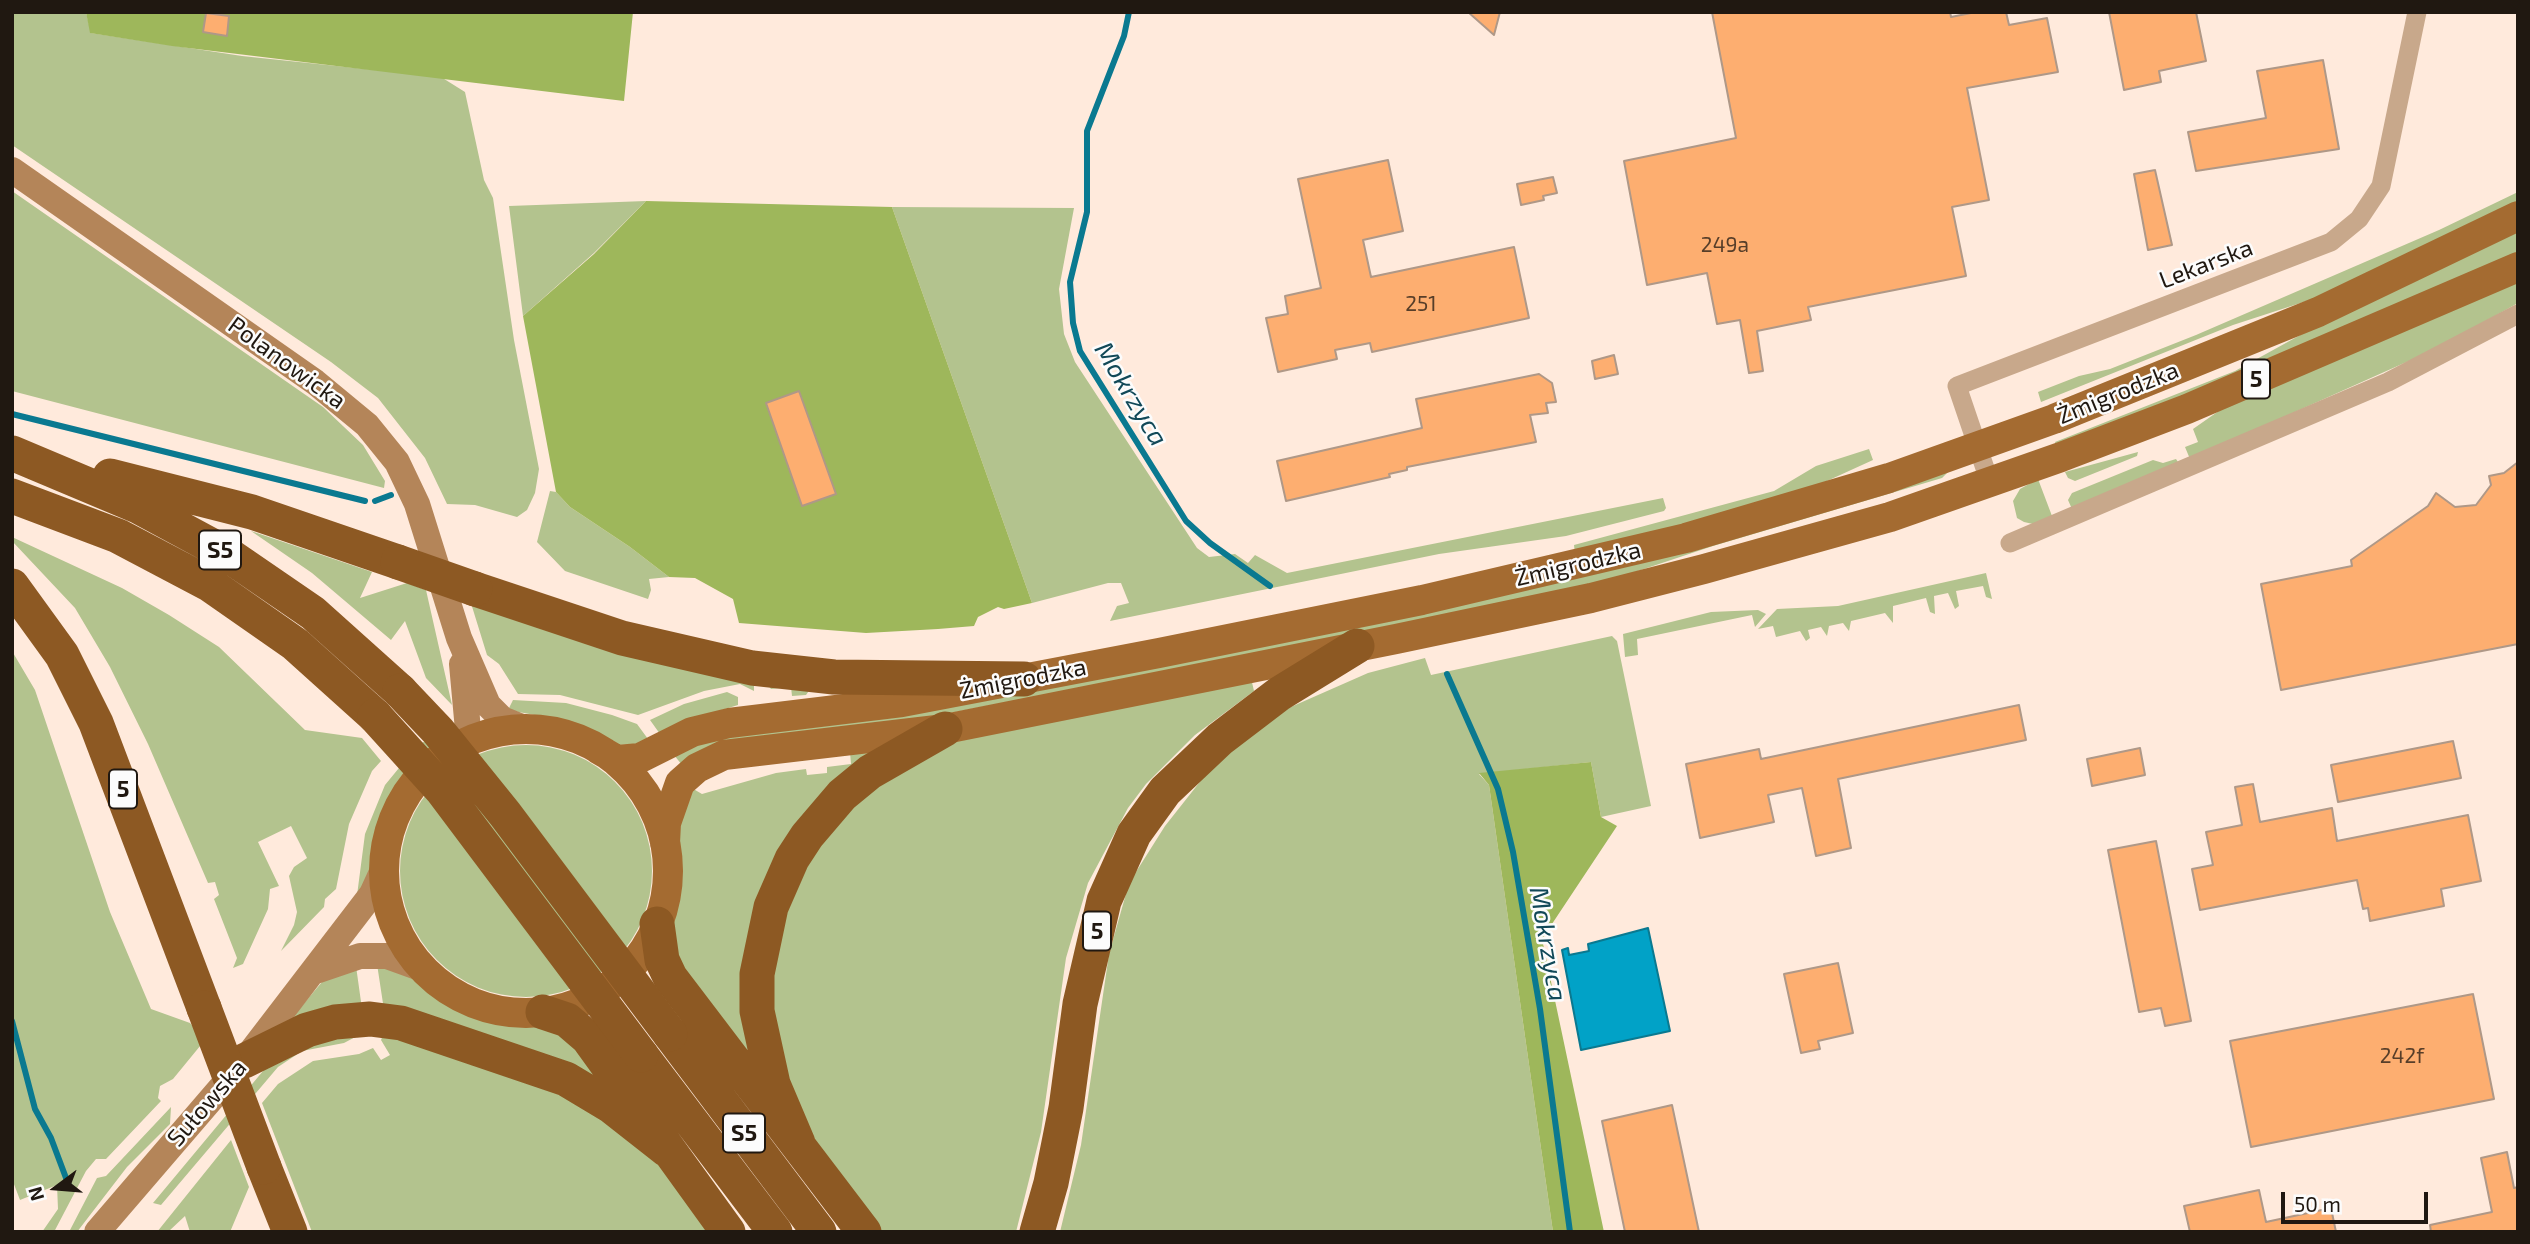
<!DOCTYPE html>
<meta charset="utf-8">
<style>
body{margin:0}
#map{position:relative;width:2530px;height:1244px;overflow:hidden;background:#ffeadc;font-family:"Exo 2",sans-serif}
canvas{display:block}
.frame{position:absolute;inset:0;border:14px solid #201811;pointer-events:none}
.north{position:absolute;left:21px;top:1153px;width:70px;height:70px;-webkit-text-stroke:5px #fcfcfc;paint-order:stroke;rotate:254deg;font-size:19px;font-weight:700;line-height:28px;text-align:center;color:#201811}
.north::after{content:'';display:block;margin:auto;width:24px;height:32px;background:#201811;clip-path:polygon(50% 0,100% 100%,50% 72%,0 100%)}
.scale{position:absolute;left:2281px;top:1192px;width:147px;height:32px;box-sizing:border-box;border:4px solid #201811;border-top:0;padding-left:9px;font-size:21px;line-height:24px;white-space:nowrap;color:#201811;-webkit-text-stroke:5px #fcfcfc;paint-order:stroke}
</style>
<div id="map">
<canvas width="2530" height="1244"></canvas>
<div class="frame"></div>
<div class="north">N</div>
<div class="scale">50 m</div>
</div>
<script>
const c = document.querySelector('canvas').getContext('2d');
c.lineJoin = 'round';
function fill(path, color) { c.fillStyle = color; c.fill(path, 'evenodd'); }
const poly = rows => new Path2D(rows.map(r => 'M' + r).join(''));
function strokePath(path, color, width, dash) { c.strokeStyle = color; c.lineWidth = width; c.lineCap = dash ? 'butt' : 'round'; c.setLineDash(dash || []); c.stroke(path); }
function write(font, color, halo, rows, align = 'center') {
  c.font = font + ' "Exo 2",sans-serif'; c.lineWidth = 5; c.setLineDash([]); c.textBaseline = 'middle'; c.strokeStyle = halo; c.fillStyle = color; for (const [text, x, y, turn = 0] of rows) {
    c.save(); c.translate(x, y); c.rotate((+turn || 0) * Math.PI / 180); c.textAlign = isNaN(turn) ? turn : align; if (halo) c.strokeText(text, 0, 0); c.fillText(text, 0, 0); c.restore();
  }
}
const green = poly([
 [12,12,86,12,91,33,242,56,441,77,465,92,484,180,493,198,514,340,539,469,535,493,527,510,517,517,475,505,447,504,425,458,378,398,331,362,12,145],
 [12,191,323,407,363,445,385,481,384,488,12,391],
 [2518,192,2518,201,2316,298,2233,325,2041,402,2038,392,2079,376,2110,369,2196,335,2439,230],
 [646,201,594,253,523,316,509,206],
 [892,207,1074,208,1059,289,1064,334,1075,362,1197,548,1209,557,1235,554,1248,563,1255,555,1287,573,1663,498,1666,508,1664,511,1566,536,1439,554,1110,621,1117,606,1129,603,1121,583,1108,583,1032,603],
 [2518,228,2518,255,2057,448,2055,442,2235,371,2324,322],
 [2518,281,2518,303,2440,347,2190,459,2185,447,2198,442,2193,429,2223,408],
 [1869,449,1873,460,1805,491,1575,554,1574,545,1774,491,1816,466],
 [2138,452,2137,456,2075,481,2068,478,2065,472],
 [2176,459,2178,462,2072,509,2068,500,2072,493,2153,460,2163,463],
 [1949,471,1942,478,1713,546,1614,579,1348,636,682,765,674,755,691,745],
 [2038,479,2052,516,2033,524,2024,522,2017,518,2013,501,2020,489],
 [550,491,556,492,570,507,630,547,669,577,649,579,651,590,648,599,565,571,537,542],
 [251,531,372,572,360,598,407,583,426,590,452,705,426,678,405,621,391,640,312,573],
 [12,537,122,588,169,615,219,647,305,730,362,738,381,761,372,771,349,824,336,889,325,899,324,907,281,951,294,925,297,912,289,876,294,867,307,858,291,826,258,842,279,886,270,889,268,909,243,964,233,968,237,958,214,899,219,895,215,882,208,883,148,744,110,667,75,608,12,541],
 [1986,573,1992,599,1986,597,1983,586,1956,591,1959,606,1955,609,1948,593,1934,596,1935,614,1930,612,1926,598,1893,606,1893,623,1885,613,1851,621,1849,631,1843,623,1829,626,1827,636,1821,627,1808,630,1810,638,1806,641,1800,631,1776,637,1773,626,1758,629,1777,609,1838,606],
 [470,600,811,688,806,695,792,696,791,687,771,689,768,685,754,686,754,691,740,684,704,691,638,715,560,695,518,694,499,664,487,655],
 [1758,610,1766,614,1755,627,1752,615,1637,639,1638,655,1625,657,1623,634,1711,612],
 [1612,636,1617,641,1651,806,1601,817,1591,762,1479,774,1489,785,1553,1232,1060,1232,1081,1145,1109,954,1129,883,1165,826,1214,764,1284,710,1368,673,1425,658,1431,675],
 [12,651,35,690,110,912,151,1009,190,1023,205,1040,173,1079,160,1086,158,1098,161,1101,106,1159,96,1159,86,1171,54,1232,42,1232,58,1209,57,1185,20,1200,12,1179],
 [1251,678,1254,691,1195,735,1146,784,1128,808,1088,883,1066,958,1041,1132,1016,1232,879,1232,804,1130,772,1050,774,926,839,810,948,741],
 [727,692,738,697,738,705,680,723,660,734,650,720,684,704],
 [513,700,566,703,612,715,637,724,648,739,643,744,618,745,567,721,508,710],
 [458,721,396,786,380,817,370,869,356,903,365,834,385,785,417,746],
 [880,743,797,829,758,1075,678,969,672,925,681,877,675,827,690,787,702,794,776,773,806,769,807,775,827,773,827,767,851,764,850,752],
 '400 871a126 126 0 1 1 252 0a126 126 0 1 1-252 0Z',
 [377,964,414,977,436,997,478,1018,505,1024,547,1026,563,1031,617,1095,384,1010],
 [356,966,362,1009,290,1020,322,982],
 [385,1030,553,1084,639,1138,715,1232,312,1232,262,1103,278,1084,313,1061,359,1054,373,1048,381,1060,390,1055,381,1040],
 [359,1035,344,1043,302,1051,278,1067,161,1205,153,1203,268,1065,304,1042],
 [171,1107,170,1124,127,1167,77,1232,69,1232,97,1178,106,1176],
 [231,1140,249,1187,230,1232,190,1232,185,1216,168,1232,157,1232]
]);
const forest = poly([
 [86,12,633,12,624,101,172,46,90,33],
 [646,201,892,207,1032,603,1004,609,998,607,978,617,974,626,938,629,866,633,739,623,733,599,695,578,669,577,630,547,570,507,556,492,523,316,594,254],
 [1591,762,1601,817,1617,826,1542,939,1604,1232,1553,1232,1489,785,1479,773]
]);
const water = poly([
 [1648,928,1670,1031,1581,1050,1562,950,1568,948,1569,955,1589,951,1588,944,1648,928]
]);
const stream = poly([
 [1129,12,1124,36,1087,131,1087,212,1070,282,1073,323,1080,351,1186,521,1210,543,1270,586],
 [12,414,365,501],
 [375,501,391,495],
 [1447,674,1498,789,1513,852,1540,1009,1570,1232],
 [12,1021,35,1109,51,1138,69,1186]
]);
const building = poly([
 [1468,12,1500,12,1494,35,1468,12],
 [1712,12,1950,12,1951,17,1976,12,2006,12,2009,25,2047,18,2058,72,1967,88,1989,200,1952,207,1966,276,1808,307,1811,320,1757,331,1763,371,1749,373,1740,320,1717,324,1707,273,1647,285,1624,161,1736,138,1712,12],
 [2109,12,2196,12,2206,61,2159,71,2161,82,2124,90,2109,12],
 [206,13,229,16,227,36,203,32,206,13],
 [2323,60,2339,149,2196,171,2188,132,2266,118,2257,71,2323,60],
 [1388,160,1403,231,1363,240,1371,277,1514,247,1529,318,1372,352,1370,343,1335,350,1337,359,1278,372,1266,318,1288,314,1285,296,1321,288,1298,179,1388,160],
 [2155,170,2172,245,2148,250,2134,174,2155,170],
 [1553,177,1557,193,1543,196,1544,200,1521,205,1517,184,1553,177],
 [1614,355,1618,374,1595,379,1592,361,1614,355],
 [1539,374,1552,383,1556,402,1546,403,1548,413,1530,415,1536,442,1407,467,1407,470,1389,474,1390,477,1286,501,1277,461,1422,428,1416,399,1539,374],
 [799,391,836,494,802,506,766,403,799,391],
 [2518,462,2518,644,2281,690,2261,584,2352,566,2351,560,2428,506,2436,493,2455,507,2476,505,2491,485,2489,476,2504,473,2518,462],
 [2019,705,2026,740,1838,779,1851,848,1816,856,1802,788,1768,795,1774,822,1700,838,1686,764,1759,749,1761,759,2019,705],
 [2453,741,2461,778,2338,802,2331,765,2453,741],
 [2140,748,2145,775,2092,786,2087,759,2140,748],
 [2253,784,2260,822,2332,808,2337,841,2468,815,2481,881,2441,889,2444,906,2370,921,2368,908,2363,909,2357,880,2200,910,2192,869,2213,865,2206,832,2242,825,2235,787,2253,784],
 [2156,841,2191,1021,2165,1026,2161,1008,2139,1012,2108,850,2156,841],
 [1838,963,1853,1033,1818,1041,1820,1049,1801,1053,1784,974,1838,963],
 [2473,994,2494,1099,2251,1147,2230,1041,2473,994],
 [1672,1105,1699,1232,1625,1232,1602,1121,1672,1105],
 [2507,1152,2514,1188,2518,1187,2518,1232,2431,1232,2430,1225,2492,1212,2481,1158,2507,1152],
 [2259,1190,2266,1222,2331,1208,2336,1232,2190,1232,2184,1206,2259,1190]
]);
const street = poly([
 [1990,483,1957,386,2331,242,2359,219,2381,186,2417,12],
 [2010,543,2388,382,2518,314]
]);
const secondary = poly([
 [12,170,315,382,367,425,397,462,417,504,459,638,488,705,502,719,527,729],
 [456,747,466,738,468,730,462,664],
 [313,972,360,956,387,956,423,969],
 [97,1232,244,1061,372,894,383,870]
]);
const primary = poly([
 '384 871a142 142 0 1 1 284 0a142 142 0 1 1-284 0Z',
 [598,749,617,760,640,758,692,732,729,723,902,702,1159,653,1422,600,1686,538,1889,478,2054,419,2318,312,2518,216],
 [665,843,666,823,680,783,697,768,724,755,945,729,1396,639,1591,598,1704,569,1890,517,2061,457,2187,409,2518,267]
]);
const highway = poly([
 [12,453,138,506,227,554,313,613,400,691],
 [110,476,252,512,398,562],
 [12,496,118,536,209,584,295,644,375,716],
 [12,586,62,655,96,723,204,1008],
 [475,589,622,638,752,668,834,677,1024,679],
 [657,924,662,960,670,977,864,1232],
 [543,1012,567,1020,588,1038,728,1232],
 [670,1034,819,1232],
 [641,1055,775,1232],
 [244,1061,307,1030,335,1022,370,1019,401,1023,566,1079,611,1106,667,1150],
 [798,1143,773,1084,757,1011,757,974,771,907,792,859,807,836,842,795,870,772,945,729],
 [264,1167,290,1232],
 [1037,1232,1051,1183,1066,1108,1080,1004,1104,901,1134,834,1165,791,1220,739,1279,694,1357,646]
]);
const highwayBridge = poly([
 [398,562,475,589],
 [400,691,438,731,505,814,670,1034],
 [375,716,442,790,641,1055],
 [204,1008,264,1167]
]);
const numberNames = [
 ["249a",1725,245],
 ["251",1421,304],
 ["242f",2402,1056]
];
const shields = [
 [2256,379,28],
 [220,550,42],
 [123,789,28],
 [1097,931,28],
 [744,1133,42]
];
const shieldNames = [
 ["5",2256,379],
 ["S5",220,550],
 ["5",123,789],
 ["5",1097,931],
 ["S5",744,1133]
];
const streetNames = [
 ["Lekarska",2206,264,-21],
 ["Polanowicka",287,363,36],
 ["Żmigrodzka",2118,393,-22],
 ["Żmigrodzka",1578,564,-13],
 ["Żmigrodzka",1023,679,-11],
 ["Sułowska",207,1103,-49]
];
const waterNames = [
 ["Mokrzyca",1131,394,59],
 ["Mokrzyca",1548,944,80]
];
fill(green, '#b3c38e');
fill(forest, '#9eb75b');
fill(water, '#01a2c7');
strokePath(water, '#0a7990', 2);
strokePath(stream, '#0a7990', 6);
fill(building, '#fdae70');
strokePath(building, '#af9887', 2);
strokePath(street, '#c8a88b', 19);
strokePath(secondary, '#b48559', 26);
strokePath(primary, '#a46b31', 30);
strokePath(highway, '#8d5923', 35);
strokePath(highwayBridge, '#8d5923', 35);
write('21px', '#573e29', null, numberNames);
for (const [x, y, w] of shields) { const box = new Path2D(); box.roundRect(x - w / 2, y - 19.5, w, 39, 5); c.fillStyle = '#fcfcfc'; c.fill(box); strokePath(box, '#201811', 2); }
write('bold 23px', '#201811', null, shieldNames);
write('24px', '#201811', '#fcfcfc', streetNames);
write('italic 26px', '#124958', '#fcfcfc', waterNames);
</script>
